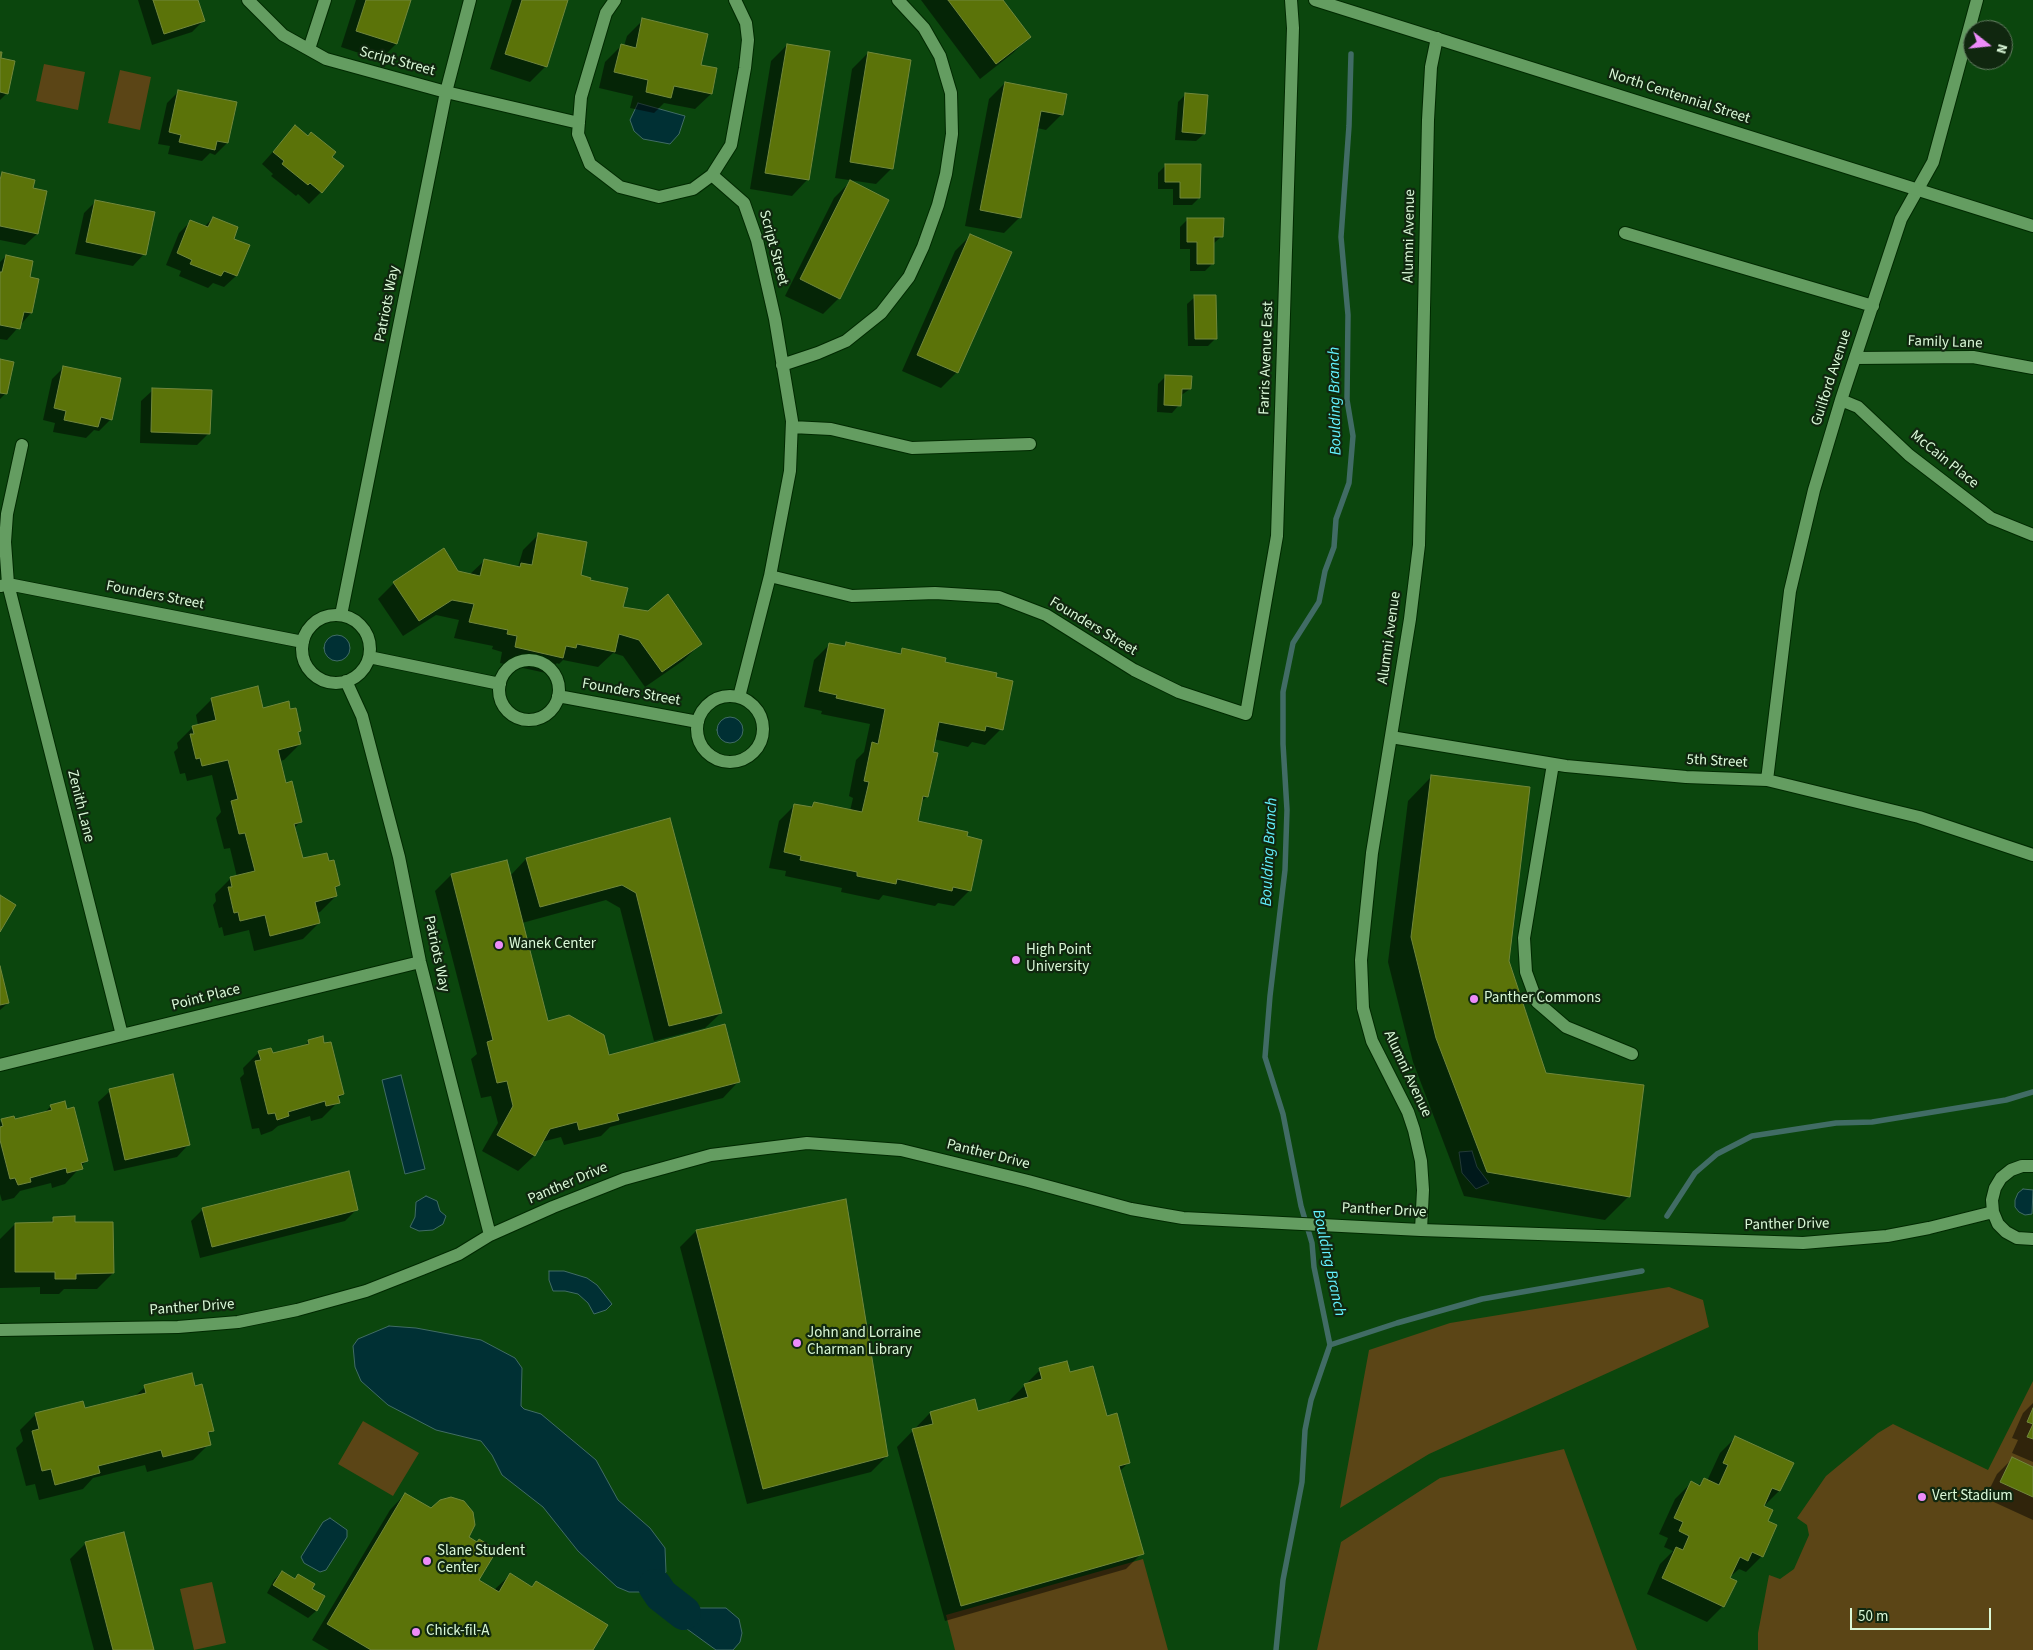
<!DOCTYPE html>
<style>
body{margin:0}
#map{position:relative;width:2033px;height:1650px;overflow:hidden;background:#0b460d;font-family:"Source Sans 3",sans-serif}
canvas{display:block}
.north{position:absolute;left:1963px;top:20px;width:50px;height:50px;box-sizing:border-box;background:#10270f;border:1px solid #617b5f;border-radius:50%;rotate:106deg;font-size:14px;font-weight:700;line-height:20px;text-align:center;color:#daf8d8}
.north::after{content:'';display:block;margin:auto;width:18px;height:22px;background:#ed8cf9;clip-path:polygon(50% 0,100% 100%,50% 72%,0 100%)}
.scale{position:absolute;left:1850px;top:1608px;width:141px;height:22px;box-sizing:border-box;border:2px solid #daf8d8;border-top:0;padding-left:6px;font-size:15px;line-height:18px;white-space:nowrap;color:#daf8d8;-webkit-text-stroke:4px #10270f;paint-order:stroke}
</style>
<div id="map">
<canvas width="2033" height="1650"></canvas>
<div class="north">N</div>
<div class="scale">50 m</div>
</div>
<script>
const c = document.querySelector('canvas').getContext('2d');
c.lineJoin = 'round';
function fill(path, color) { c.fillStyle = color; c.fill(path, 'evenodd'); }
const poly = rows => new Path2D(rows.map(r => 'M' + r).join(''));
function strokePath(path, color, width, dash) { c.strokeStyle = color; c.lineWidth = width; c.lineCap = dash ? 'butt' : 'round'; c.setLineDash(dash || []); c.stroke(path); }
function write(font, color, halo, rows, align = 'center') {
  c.font = font + ' "Source Sans 3",sans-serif'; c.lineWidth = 4.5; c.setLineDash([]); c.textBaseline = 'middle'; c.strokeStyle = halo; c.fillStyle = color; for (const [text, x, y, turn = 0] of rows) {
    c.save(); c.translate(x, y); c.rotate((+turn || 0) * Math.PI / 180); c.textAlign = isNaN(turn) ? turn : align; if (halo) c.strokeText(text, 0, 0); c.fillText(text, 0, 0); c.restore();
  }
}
const green = poly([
 [44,64,85,72,78,110,36,101],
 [120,70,151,77,140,130,108,123],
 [1669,1287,1703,1300,1709,1327,1429,1454,1340,1508,1369,1350,1450,1323],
 [2033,1381,2033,1650,1758,1650,1758,1633,1769,1575,1780,1579,1794,1569,1809,1535,1807,1525,1797,1518,1826,1476,1878,1433,1893,1424,1988,1470],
 [363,1421,419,1453,393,1496,338,1464],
 [1564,1449,1637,1650,1317,1650,1341,1542,1440,1478],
 [1143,1559,1168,1650,955,1650,946,1615],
 [212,1582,226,1643,194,1650,180,1589]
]);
const water = poly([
 [638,103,685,116,679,134,670,144,643,139,634,131,630,120,638,103],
 '324 648a13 13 0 1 1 26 0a13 13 0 1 1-26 0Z',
 '717 730a13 13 0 1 1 26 0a13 13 0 1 1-26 0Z',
 [401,1075,425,1169,405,1174,382,1080,401,1075],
 [1472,1151,1477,1167,1489,1183,1476,1189,1462,1173,1459,1152,1472,1151],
 [2023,1189,2033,1190,2032,1214,2025,1215,2019,1212,2015,1207,2015,1200,2018,1193,2023,1189],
 [426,1196,437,1201,440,1211,446,1216,443,1224,433,1230,419,1231,410,1227,415,1217,416,1202,426,1196],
 [549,1271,564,1271,587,1278,597,1285,612,1304,606,1310,594,1314,588,1303,578,1294,565,1291,553,1291,549,1280,549,1271],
 [389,1326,416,1328,481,1340,515,1358,522,1368,521,1406,524,1409,541,1414,596,1460,618,1500,650,1528,665,1548,666,1572,655,1586,645,1592,629,1592,617,1587,578,1551,543,1507,502,1475,492,1455,481,1441,436,1430,388,1405,361,1381,355,1367,353,1346,358,1339,389,1326],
 [330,1518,347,1530,347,1537,326,1570,320,1572,304,1563,301,1557,323,1522,330,1518],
 [688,1608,726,1608,739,1619,742,1633,740,1642,733,1650,716,1650,687,1629,682,1620,688,1608]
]);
const shadow = poly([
 [138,0,197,0,203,21,192,32,152,45],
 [356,0,410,0,396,44,380,60,341,47],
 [512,0,567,0,546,66,530,82,490,69],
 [921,0,1001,0,1029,37,1013,53,980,79],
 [643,20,699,66,711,94,695,109,664,103,654,113,630,108,633,96,599,88,605,62,621,46,624,46,627,36],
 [787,45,829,52,807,180,792,196,750,189,771,61],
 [868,53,892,168,876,184,835,178,852,69],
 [0,59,7,93,0,100],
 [1005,83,1062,114,1046,130,1037,128,1020,217,1004,233,965,226,989,99],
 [179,91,227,143,215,155,210,153,202,161,168,154,170,146,158,144,167,103],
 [1186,94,1204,134,1196,141,1175,140,1178,102],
 [295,127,330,157,321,192,309,204,298,194,296,196,271,176,273,174,262,164],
 [1166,165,1199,198,1192,205,1173,205,1173,189,1158,189,1158,173],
 [2,174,37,234,25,245,0,240,0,176],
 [850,182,839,298,823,314,785,296,834,198],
 [96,201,144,254,133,266,75,254,84,213],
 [213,218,232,239,236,276,224,287,213,283,208,288,179,276,181,271,166,265,179,233,191,221,204,227],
 [1188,219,1222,236,1213,244,1213,263,1205,271,1190,271,1190,249,1180,249,1180,227],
 [971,235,957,372,941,388,902,371,955,251],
 [6,256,28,278,31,313,7,340,0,339,0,262],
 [1195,297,1216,338,1208,346,1188,346,1187,304],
 [0,360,6,393,0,399],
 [64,367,111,419,99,431,94,430,86,438,53,432,55,423,43,420,52,379],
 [1166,376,1190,389,1180,396,1179,405,1172,413,1157,412,1158,384],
 [153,390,209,433,197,445,140,443,141,401],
 [539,534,579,576,589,581,621,608,700,644,684,660,645,687,623,656,613,653,598,667,563,660,559,664,557,663,546,673,500,663,502,652,492,649,493,646,454,638,459,620,436,615,403,636,378,599,394,583,444,550,457,573,469,575,485,560,518,567,523,550],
 [830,644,843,647,846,644,898,655,903,650,944,663,1001,729,985,745,972,742,968,747,934,739,927,796,920,803,916,822,970,890,954,906,938,903,935,906,883,895,879,900,841,892,842,888,785,876,786,871,769,868,779,821,795,805,809,808,814,803,850,811,853,798,849,796,856,760,864,752,870,724,821,714,822,711,804,707,814,660],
 [212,699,262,709,289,711,300,731,297,734,300,744,284,760,279,761,285,784,300,822,294,828,302,860,339,885,334,890,336,896,320,912,316,913,319,923,303,939,254,951,249,930,224,936,222,927,219,928,213,905,216,901,215,894,230,879,237,877,230,848,224,849,216,818,221,812,212,775,187,781,185,773,180,774,174,752,178,748,177,743,193,727,198,725,196,715],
 [1431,777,1508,961,1545,1074,1629,1196,1605,1220,1464,1196,1413,1062,1388,962,1408,801],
 [669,819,721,1013,705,1028,654,1041,620,908,606,900,522,923,547,1022,608,1056,738,1082,723,1098,610,1127,601,1136,564,1145,561,1137,541,1142,534,1156,518,1171,482,1151,498,1123,491,1096,481,1098,471,1059,477,1054,435,891,451,875,506,861,510,876,526,859],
 [0,971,8,1003,0,1010],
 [309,1041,343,1094,338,1099,338,1102,322,1118,311,1121,310,1116,278,1126,272,1131,261,1135,259,1128,252,1129,240,1078,244,1074,243,1068,258,1053,270,1050,273,1055,303,1047],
 [110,1091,188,1145,177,1157,114,1171,98,1102],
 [51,1106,86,1161,65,1184,52,1188,51,1183,20,1191,14,1198,2,1201,0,1194,0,1122,2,1120,14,1121,44,1113],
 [203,1209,357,1209,345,1221,200,1258,191,1221],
 [54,1218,73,1224,113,1273,97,1289,64,1289,59,1294,40,1294,40,1287,0,1288,0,1239,15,1224,48,1224],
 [696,1231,887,1456,871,1472,747,1504,680,1247],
 [1040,1370,1069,1374,1106,1418,1129,1462,1120,1471,1142,1553,1126,1569,945,1621,897,1447,930,1413,978,1412,1009,1404,1009,1401],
 [145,1387,194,1388,213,1430,207,1436,209,1444,193,1460,147,1472,145,1465,93,1478,83,1489,39,1500,35,1484,26,1486,16,1448,23,1441,20,1430,36,1414,84,1410,134,1397],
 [2033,1403,2033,1462,2012,1453,2018,1440,2012,1438,2023,1413],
 [1736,1437,1779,1491,1763,1507,1766,1522,1762,1556,1746,1572,1739,1569,1731,1576,1729,1575,1723,1606,1707,1622,1647,1594,1660,1564,1673,1551,1664,1547,1668,1538,1659,1534,1675,1499,1691,1483,1698,1486,1704,1479,1707,1481,1720,1453],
 [2012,1459,2033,1468,2033,1520,1985,1498,1997,1474],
 [405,1494,467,1537,478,1581,494,1590,510,1575,531,1587,536,1583,592,1650,329,1650,312,1640,390,1510],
 [86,1543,153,1650,94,1650,70,1559],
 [282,1572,294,1579,298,1575,310,1589,324,1597,316,1611,308,1618,267,1593,274,1580]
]);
const stream = poly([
 [1667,1216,1695,1173,1717,1154,1752,1136,1836,1123,1872,1122,2006,1100,2033,1092],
 [1330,1345,1397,1323,1482,1299,1642,1271],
 [1276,1650,1283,1580,1302,1482,1305,1430,1311,1400,1330,1345,1314,1267,1312,1243,1301,1206,1283,1114,1265,1057,1270,996,1285,870,1287,810,1283,744,1283,692,1293,643,1319,602,1325,571,1334,547,1336,519,1349,483,1353,436,1347,400,1348,315,1341,237,1349,126,1351,54]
]);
const river = poly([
 [655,1586,661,1595,684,1613]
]);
const building = poly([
 [153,0,198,0,205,21,164,34,153,0],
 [366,0,411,0,397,44,356,31,366,0],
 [522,0,568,0,547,67,505,54,522,0],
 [948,0,1003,0,1031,37,996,64,948,0],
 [642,18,708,34,701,65,717,68,712,94,674,86,671,98,646,92,648,80,614,72,621,44,636,48,642,18],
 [787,44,830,51,809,180,765,173,787,44],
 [0,52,2,52,1,58,15,61,8,94,0,92,0,52],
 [868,52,911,60,893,169,850,162,868,52],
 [1005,82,1067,94,1063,115,1041,111,1021,218,980,210,1005,82],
 [178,90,237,102,228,143,217,141,215,150,179,142,181,135,169,132,178,90],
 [1185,93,1208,95,1205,134,1182,132,1185,93],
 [295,125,308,136,311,132,336,152,332,157,344,166,322,193,310,183,308,185,282,164,284,161,273,152,295,125],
 [1165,164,1201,164,1200,198,1180,198,1180,182,1165,182,1165,164],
 [2,172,35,180,33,188,47,191,38,234,0,226,0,180,2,172],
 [850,180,889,200,840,299,800,279,850,180],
 [95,200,155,212,146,255,86,242,95,200],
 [213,217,238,227,234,239,250,245,237,276,224,271,221,276,190,264,192,260,177,253,190,220,208,227,213,217],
 [1187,218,1224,218,1223,237,1214,237,1214,264,1197,264,1197,242,1187,242,1187,218],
 [970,234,1012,252,958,373,917,355,970,234],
 [6,255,33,261,30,277,39,279,32,313,24,312,20,329,0,325,0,272,2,272,6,255],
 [1194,295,1216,295,1217,339,1195,339,1194,295],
 [0,359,14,362,7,394,0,393,0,359],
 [63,366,121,378,112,420,101,417,98,427,64,420,66,411,54,408,63,366],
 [1165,375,1192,376,1191,389,1182,389,1181,406,1164,405,1165,375],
 [152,388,212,390,210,434,151,432,152,388],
 [538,533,587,542,581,575,591,578,590,580,628,588,623,607,648,611,668,594,702,644,662,672,639,640,619,634,615,652,577,644,576,648,566,646,563,658,515,647,517,636,507,634,508,630,469,622,474,604,452,600,419,621,393,582,444,548,458,571,480,576,484,559,520,567,521,563,532,565,538,533],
 [846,642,901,654,902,648,946,658,945,662,997,673,996,677,1013,681,1003,730,986,726,985,731,939,722,933,752,938,753,928,797,923,796,918,821,968,832,967,836,982,840,971,891,953,887,952,891,897,879,896,884,857,876,857,872,800,860,801,856,784,852,794,804,812,807,814,802,862,812,869,782,864,781,872,742,878,744,885,709,836,698,837,695,819,691,829,643,845,646,846,642],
 [258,686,263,708,289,701,290,709,296,708,301,731,298,732,301,744,278,750,286,783,292,781,302,822,294,824,303,858,327,853,329,861,334,860,340,885,335,887,337,896,315,902,320,923,270,936,265,915,240,921,238,912,234,913,228,887,232,887,230,877,255,871,245,833,239,834,231,801,238,799,228,760,202,766,200,758,196,759,190,734,194,734,192,726,216,720,211,698,258,686],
 [1431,775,1530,787,1509,961,1546,1073,1644,1085,1630,1197,1487,1172,1436,1038,1411,937,1431,775],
 [670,818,722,1013,669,1026,636,893,622,885,540,907,526,858,670,818],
 [507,860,548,1021,569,1015,604,1035,609,1055,725,1024,740,1082,617,1114,619,1120,579,1130,577,1122,550,1129,535,1156,497,1135,513,1106,507,1081,497,1083,487,1042,493,1040,451,874,507,860],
 [0,895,16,905,0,932,0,895],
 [0,966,9,1003,0,1005,0,966],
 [323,1036,324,1043,331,1042,344,1094,338,1096,340,1103,326,1106,325,1101,288,1112,289,1116,277,1120,275,1113,268,1114,255,1061,261,1060,258,1051,271,1048,273,1053,309,1044,308,1040,323,1036],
 [173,1074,190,1145,125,1160,109,1089,173,1074],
 [65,1101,67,1109,74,1107,88,1161,81,1163,83,1169,67,1173,66,1168,30,1178,31,1182,18,1185,15,1178,10,1179,0,1140,0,1127,3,1126,1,1119,14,1116,15,1119,52,1110,50,1105,65,1101],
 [349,1171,358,1210,212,1247,202,1208,349,1171],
 [846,1199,888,1456,763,1489,696,1230,846,1199],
 [75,1216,75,1222,113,1222,114,1273,76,1274,76,1279,55,1279,55,1272,15,1272,15,1223,53,1222,53,1217,75,1216],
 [1067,1361,1070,1372,1093,1366,1107,1416,1117,1413,1130,1463,1119,1466,1144,1554,961,1606,912,1429,933,1424,930,1412,975,1399,978,1411,1028,1397,1024,1384,1042,1379,1039,1368,1067,1361],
 [192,1373,195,1386,202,1384,214,1431,208,1432,211,1445,163,1457,161,1450,98,1466,100,1473,55,1485,51,1469,42,1471,32,1431,39,1429,35,1413,83,1401,85,1408,146,1393,144,1385,192,1373],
 [2033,1408,2033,1439,2027,1437,2033,1424,2027,1422,2033,1408],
 [1735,1436,1794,1463,1780,1491,1772,1488,1764,1506,1773,1510,1768,1521,1777,1525,1763,1557,1752,1552,1748,1561,1740,1557,1730,1578,1737,1581,1724,1607,1662,1578,1676,1547,1683,1550,1689,1536,1679,1531,1683,1522,1674,1518,1691,1481,1700,1486,1704,1478,1719,1485,1728,1465,1723,1463,1735,1436],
 [2012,1457,2033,1467,2033,1497,2000,1482,2012,1457],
 [405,1493,431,1508,440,1500,451,1497,464,1501,473,1512,475,1525,469,1537,477,1542,479,1539,497,1550,479,1580,499,1592,510,1573,532,1587,536,1581,608,1625,593,1650,371,1650,327,1624,405,1493],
 [124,1532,154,1650,113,1650,85,1542,124,1532],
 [282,1571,295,1579,298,1574,315,1584,312,1589,325,1596,317,1611,273,1585,282,1571]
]);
const street = poly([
 [248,0,283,35,326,59,446,92,579,123],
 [615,0,606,13,581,97,578,134,590,164,620,187,659,197,693,189,712,175,731,145,745,68,748,40,746,23,735,0],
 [309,49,325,0],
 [712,175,744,203,757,240,775,319,792,421,790,471,770,576,739,697],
 [1625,233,1873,306],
 [1855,358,1973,357,2033,368],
 [782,365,818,353,846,341,881,313,909,277,923,247,938,205,946,174,952,134,951,93,940,56,924,28,898,0],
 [1841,400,1858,407,1909,455,1991,518,2033,535],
 [792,427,831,429,912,448,1030,444],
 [22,445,7,514,5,542,8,584,122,1035],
 [770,576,852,596,935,593,999,597,1046,615,1134,670,1179,692,1246,714,1277,536,1293,28,1291,0],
 [1,586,8,584,303,642],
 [341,615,446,92,470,0],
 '302 649a34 34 0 1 1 68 0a34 34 0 1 1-68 0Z',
 [369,657,500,684],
 '499 690a30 30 0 1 1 60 0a30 30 0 1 1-60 0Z',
 [346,681,362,716,399,857,420,962,490,1235],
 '697 729a33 33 0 1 1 66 0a33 33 0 1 1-66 0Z',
 [558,696,698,722],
 [1391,737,1566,766,1686,777,1767,780,1919,817,2033,855],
 [1553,764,1524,938,1526,972,1537,1002,1566,1027,1632,1054],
 [1767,780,1790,591,1814,490,1841,400,1901,219,1933,162,1977,0],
 [0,1065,420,962],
 [2033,1166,2022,1166,2011,1170,2001,1178,1995,1188,1992,1200,1993,1212,1998,1224,2006,1232,2017,1238,2033,1239],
 [1421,1230,1423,1190,1421,1161,1414,1130,1408,1112,1372,1041,1363,1008,1361,960,1372,853,1410,619,1419,545,1428,120,1431,67,1437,38],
 [0,1330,178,1327,238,1322,297,1310,366,1291,422,1269,459,1254,490,1235,553,1207,624,1179,711,1155,807,1143,901,1150,1028,1181,1131,1209,1183,1218,1421,1230,1803,1243,1887,1236,1929,1228,1993,1212]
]);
const secondary = poly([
 [1315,0,2033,226]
]);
const markers = [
 [499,945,5,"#ed8cf9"],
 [1016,960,5,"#ed8cf9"],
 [1474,999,5,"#ed8cf9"],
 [797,1343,5,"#ed8cf9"],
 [1922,1497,5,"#ed8cf9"],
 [427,1561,5,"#ed8cf9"],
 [416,1632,5,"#ed8cf9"]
];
const streetNames = [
 ["Script Street",397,62,15],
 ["North Centennial Street",1679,97,18],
 ["Alumni Avenue",1410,236,-89],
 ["Script Street",773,248,75],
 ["Patriots Way",388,304,-79],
 ["Family Lane",1945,343,2],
 ["Farris Avenue East",1267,358,-88],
 ["Guilford Avenue",1832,378,-72],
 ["McCain Place",1944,460,39],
 ["Founders Street",155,596,11],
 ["Founders Street",1093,627,31],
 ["Alumni Avenue",1390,638,-82],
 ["Founders Street",631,693,10],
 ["5th Street",1717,762,3],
 ["Zenith Lane",80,806,76],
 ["Patriots Way",436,954,78],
 ["Point Place",206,998,-14],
 ["Alumni Avenue",1407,1074,65],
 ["Panther Drive",988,1155,14],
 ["Panther Drive",568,1184,-23],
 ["Panther Drive",1384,1211,3],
 ["Panther Drive",1787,1225,-1],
 ["Panther Drive",192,1308,-4]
];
const poiNames = [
 ["Wanek Center",509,945],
 ["High Point",1026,951],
 ["University",1026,968],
 ["Panther Commons",1484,999],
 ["John and Lorraine",807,1334],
 ["Charman Library",807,1351],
 ["Vert Stadium",1932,1497],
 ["Slane Student",437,1552],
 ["Center",437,1569],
 ["Chick-fil-A",426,1632]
];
const waterNames = [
 ["Boulding Branch",1336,401,-91],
 ["Boulding Branch",1270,852,-87],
 ["Boulding Branch",1328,1263,78]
];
fill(green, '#5b4516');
fill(water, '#003034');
strokePath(water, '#416c65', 1);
fill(shadow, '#0007');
strokePath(stream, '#416c65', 5.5);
strokePath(river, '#003034', 34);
fill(building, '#5b7309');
strokePath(building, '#71873c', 1);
strokePath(street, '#002a00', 14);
strokePath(secondary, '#002a00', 14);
strokePath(street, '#649d61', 12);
strokePath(secondary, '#649d61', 12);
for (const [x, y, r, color] of markers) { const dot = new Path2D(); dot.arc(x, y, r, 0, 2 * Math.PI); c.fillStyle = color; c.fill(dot); strokePath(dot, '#10270f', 2); }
write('15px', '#daf8d8', '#10270f', streetNames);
write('15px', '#daf8d8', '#10270f', poiNames, 'left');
write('italic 16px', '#63f2ff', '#10270f', waterNames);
</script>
